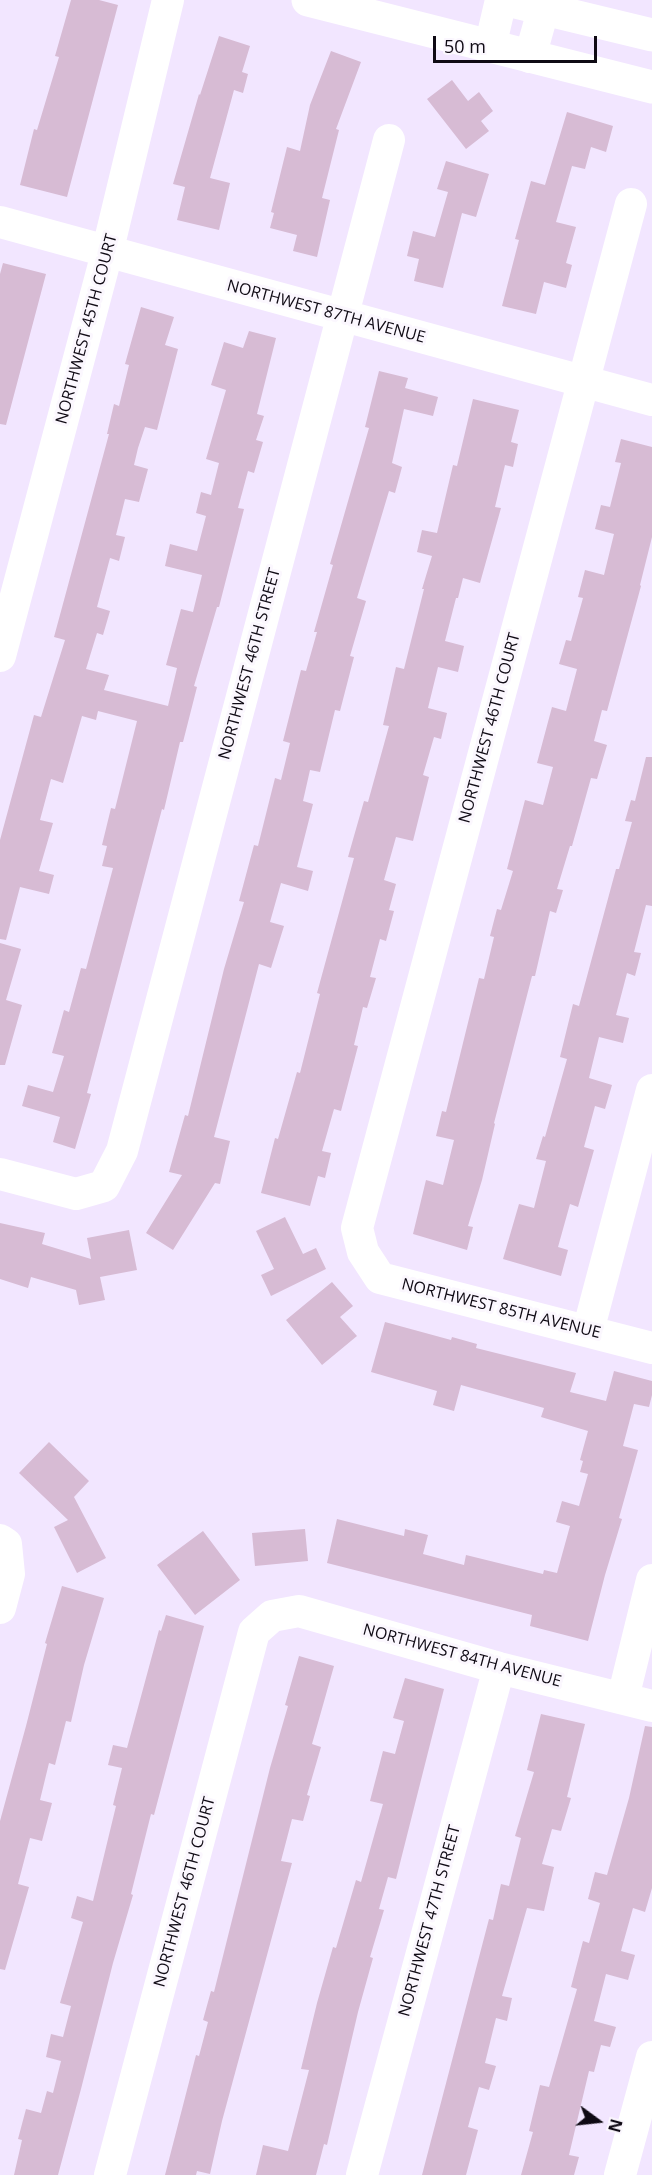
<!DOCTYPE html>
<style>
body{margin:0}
#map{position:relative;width:652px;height:2175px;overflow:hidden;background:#f2e6ff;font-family:"Open Sans",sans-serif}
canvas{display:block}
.north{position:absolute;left:568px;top:2091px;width:60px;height:60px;-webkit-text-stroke:4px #fbf7fe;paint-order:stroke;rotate:105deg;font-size:16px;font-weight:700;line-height:24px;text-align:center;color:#0f0a14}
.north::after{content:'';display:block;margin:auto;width:21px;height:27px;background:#0f0a14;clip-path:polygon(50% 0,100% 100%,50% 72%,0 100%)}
.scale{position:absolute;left:433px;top:36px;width:164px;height:27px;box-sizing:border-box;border:3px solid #0f0a14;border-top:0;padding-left:8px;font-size:18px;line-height:21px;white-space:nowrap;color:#0f0a14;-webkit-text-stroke:4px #fbf7fe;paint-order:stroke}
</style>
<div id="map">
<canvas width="652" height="2175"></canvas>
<div class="north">N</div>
<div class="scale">50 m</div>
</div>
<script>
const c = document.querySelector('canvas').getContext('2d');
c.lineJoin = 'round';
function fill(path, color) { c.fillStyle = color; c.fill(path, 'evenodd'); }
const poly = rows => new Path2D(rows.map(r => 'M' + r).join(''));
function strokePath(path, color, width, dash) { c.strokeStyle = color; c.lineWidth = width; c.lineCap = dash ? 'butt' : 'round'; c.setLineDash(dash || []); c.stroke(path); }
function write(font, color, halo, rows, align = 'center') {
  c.font = font + ' "Open Sans",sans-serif'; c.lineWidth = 6; c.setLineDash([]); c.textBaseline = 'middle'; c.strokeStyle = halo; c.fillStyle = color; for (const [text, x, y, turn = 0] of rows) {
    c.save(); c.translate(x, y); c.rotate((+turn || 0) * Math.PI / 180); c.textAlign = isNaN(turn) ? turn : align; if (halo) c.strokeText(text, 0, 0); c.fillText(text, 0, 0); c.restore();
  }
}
const building = poly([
 [71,0,99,0,118,5,67,197,20,185,34,129,37,130,59,57,55,56],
 [219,36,250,46,242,72,248,74,243,93,234,90,210,178,230,183,219,230,177,220,185,187,173,184,199,94,200,95],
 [331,51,361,62,336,129,339,130,322,198,330,200,317,257,293,251,297,235,270,228,274,213,271,212,287,147,300,151,310,105],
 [452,80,468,101,479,92,493,111,481,121,489,131,466,149,427,99],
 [567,112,613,126,606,152,591,147,585,169,572,166,556,222,576,227,566,263,572,265,566,288,544,282,536,314,502,306,519,240,515,239,531,181,545,185],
 [446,161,489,174,476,217,462,213,443,288,414,281,419,259,407,256,413,231,435,237,448,192,437,189],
 [3,263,46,274,6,425,0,424,0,274],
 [141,307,174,317,165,345,178,349,157,430,145,427,138,448,134,465,148,469,139,502,125,499,116,535,125,537,119,561,110,558,97,607,110,611,103,635,97,633,86,669,109,675,104,690,168,706,177,668,166,665,181,609,193,612,202,575,165,566,170,544,197,551,206,516,196,513,201,492,211,495,219,463,206,459,226,390,211,385,224,342,243,348,249,331,276,338,257,414,264,416,256,440,263,442,254,473,248,471,238,508,244,509,219,607,217,607,194,686,197,687,183,742,180,742,164,810,162,809,87,1093,91,1094,75,1149,53,1142,60,1117,22,1106,28,1085,53,1092,64,1056,52,1053,64,1010,69,1012,81,968,86,969,113,868,102,866,107,846,102,845,111,808,115,809,137,721,98,711,96,720,82,716,63,783,51,779,40,820,53,823,39,871,54,875,49,894,20,887,6,940,0,939,0,840,34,715,41,717,65,640,54,637,109,434,107,434,114,404,119,406,129,365,125,364],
 [379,371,408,378,405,388,438,397,433,416,404,409,392,463,402,467,395,493,389,491,357,598,366,601,350,656,354,657,340,711,335,710,320,772,310,770,303,801,313,804,297,867,313,871,308,891,281,883,270,922,284,926,271,968,259,964,214,1137,230,1141,220,1184,215,1183,173,1250,146,1233,182,1175,169,1172,185,1115,188,1116,224,969,244,902,239,901,254,845,258,846,275,778,281,780,290,743,283,741,301,670,306,671,317,632,314,632,333,565,330,564,369,428,365,427],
 [473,399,519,410,511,442,518,444,513,467,505,465,495,507,501,508,480,583,463,578,458,598,456,598,445,641,464,646,458,672,438,667,428,708,447,713,441,739,434,737,423,775,429,777,413,841,396,837,384,880,396,884,389,910,394,911,386,941,380,939,370,977,376,978,367,1008,363,1007,354,1045,358,1046,341,1111,334,1109,322,1151,331,1153,325,1178,318,1176,310,1206,261,1193,275,1138,278,1139,297,1072,300,1073,320,994,317,993,354,858,348,857,364,801,368,802,389,726,383,725,396,667,404,669,424,589,422,589,432,556,417,552,422,530,437,533,453,465,457,466],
 [621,439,652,447,652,537,640,585,641,586,607,711,602,710,594,741,607,745,597,779,591,778,572,846,570,846,557,889,563,890,556,913,550,911,535,976,532,976,494,1123,495,1124,482,1180,468,1226,473,1227,467,1250,413,1234,426,1180,443,1185,454,1140,436,1136,442,1111,446,1112,479,978,484,979,494,937,490,936,497,909,501,910,513,871,507,869,525,800,543,805,553,767,537,763,552,707,566,711,577,669,559,664,566,640,571,641,583,598,578,597,585,570,604,575,614,534,595,529,601,505,610,507,621,463,615,462],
 [646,757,652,757,652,906,646,905,634,952,641,953,635,976,627,973,616,1015,629,1018,623,1043,599,1037,589,1078,612,1085,605,1109,595,1106,584,1147,594,1150,578,1207,570,1204,558,1247,568,1250,561,1276,503,1259,519,1204,534,1208,546,1161,536,1159,543,1136,545,1137,567,1059,560,1057,573,1004,579,1006,616,869,619,869,632,822,625,821,631,800,635,801],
 [0,943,21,949,6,1000,22,1005,5,1065,0,1065],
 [285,1217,303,1254,316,1248,326,1269,271,1296,261,1275,274,1269,256,1231],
 [0,1223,45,1233,42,1244,91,1259,87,1238,129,1230,137,1270,100,1277,105,1300,79,1305,76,1290,31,1277,28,1288,0,1279],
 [332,1282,353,1306,340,1317,357,1336,322,1365,286,1320],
 [385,1322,451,1340,452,1337,477,1344,476,1348,576,1373,570,1392,606,1401,614,1371,652,1381,652,1395,649,1407,634,1404,623,1446,638,1450,619,1518,622,1519,605,1575,588,1641,530,1626,532,1615,327,1563,337,1519,404,1536,405,1529,428,1535,423,1554,464,1565,466,1555,543,1574,544,1570,557,1573,570,1526,556,1522,562,1501,579,1506,588,1474,580,1472,583,1461,580,1460,588,1431,541,1417,544,1408,461,1385,454,1411,433,1405,437,1391,371,1372],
 [49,1442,89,1481,74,1497,106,1558,77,1573,54,1527,68,1520,19,1473],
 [305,1529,308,1561,255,1566,252,1533],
 [203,1531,240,1580,195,1615,157,1565],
 [62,1586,104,1598,84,1665,71,1722,66,1721,55,1765,49,1763,40,1800,52,1803,42,1841,30,1838,18,1884,29,1887,5,1970,0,1969,0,1821,26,1726,47,1644,45,1643],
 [166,1615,204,1626,154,1815,151,1814,131,1894,133,1895,113,1963,81,2089,58,2175,14,2175,22,2140,18,2139,26,2109,41,2113,47,2091,53,2093,61,2061,46,2057,51,2034,63,2037,71,2006,60,2003,83,1922,71,1918,77,1896,93,1901,116,1806,113,1805,122,1768,108,1765,113,1745,127,1748,159,1630,161,1631],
 [299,1656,334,1666,312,1744,321,1747,307,1795,310,1796,303,1821,292,1819,281,1861,292,1863,222,2121,210,2174,197,2171,196,2175,165,2175,196,2055,199,2056,208,2022,203,2020,211,1991,214,1992,270,1768,288,1706,285,1705],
 [405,1678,444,1689,396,1879,388,1877,379,1909,384,1910,370,1957,373,1958,358,2012,327,2145,324,2144,316,2175,256,2175,263,2145,288,2151,309,2070,301,2069,317,2003,333,1947,336,1948,356,1880,361,1882,383,1804,370,1801,383,1751,395,1754,404,1721,393,1718],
 [541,1714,585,1724,567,1797,571,1798,561,1831,552,1829,542,1864,554,1867,544,1911,527,1908,502,1996,512,1998,507,2021,496,2018,485,2063,496,2066,489,2090,479,2087,468,2127,478,2130,466,2175,422,2175,489,1919,493,1920,501,1884,509,1886,521,1838,515,1836,534,1772,527,1770],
 [645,1726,652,1727,652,1888,645,1912,633,1908,621,1951,635,1955,628,1980,606,1974,594,2021,616,2027,610,2047,601,2045,594,2072,589,2071,569,2155,579,2157,574,2175,521,2175,533,2132,529,2131,540,2085,549,2087,577,1989,571,1987,583,1941,589,1943,600,1903,588,1899,595,1872,607,1875,629,1798]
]);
const minor = poly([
 [490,47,501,0],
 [530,57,546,0],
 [631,204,357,1228,363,1252,380,1278,652,1348],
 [0,222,652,400],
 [0,656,107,253,168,0],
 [0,1174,76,1194,104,1186,122,1151,389,140],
 [588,1331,652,1090],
 [0,1540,6,1544,9,1574,0,1608],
 [623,1698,652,1580],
 [110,2175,254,1632,272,1616,299,1611,499,1668,652,1706],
 [362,2175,499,1668],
 [620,2175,652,2057]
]);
const major = poly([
 [308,0,652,87],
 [507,0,652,35]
]);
const streetNames = [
 ["NORTHWEST 87TH AVENUE",326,312,15],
 ["NORTHWEST 45TH COURT",87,329,-75],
 ["NORTHWEST 46TH STREET",250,664,-75],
 ["NORTHWEST 46TH COURT",490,728,-75],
 ["NORTHWEST 85TH AVENUE",501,1309,14],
 ["NORTHWEST 84TH AVENUE",462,1656,15],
 ["NORTHWEST 46TH COURT",185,1892,-75],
 ["NORTHWEST 47TH STREET",430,1921,-75]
];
fill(building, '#d7bbd4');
strokePath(minor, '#fff', 32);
strokePath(major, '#fff', 33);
write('16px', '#0f0a14', '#fbf7fe', streetNames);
</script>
